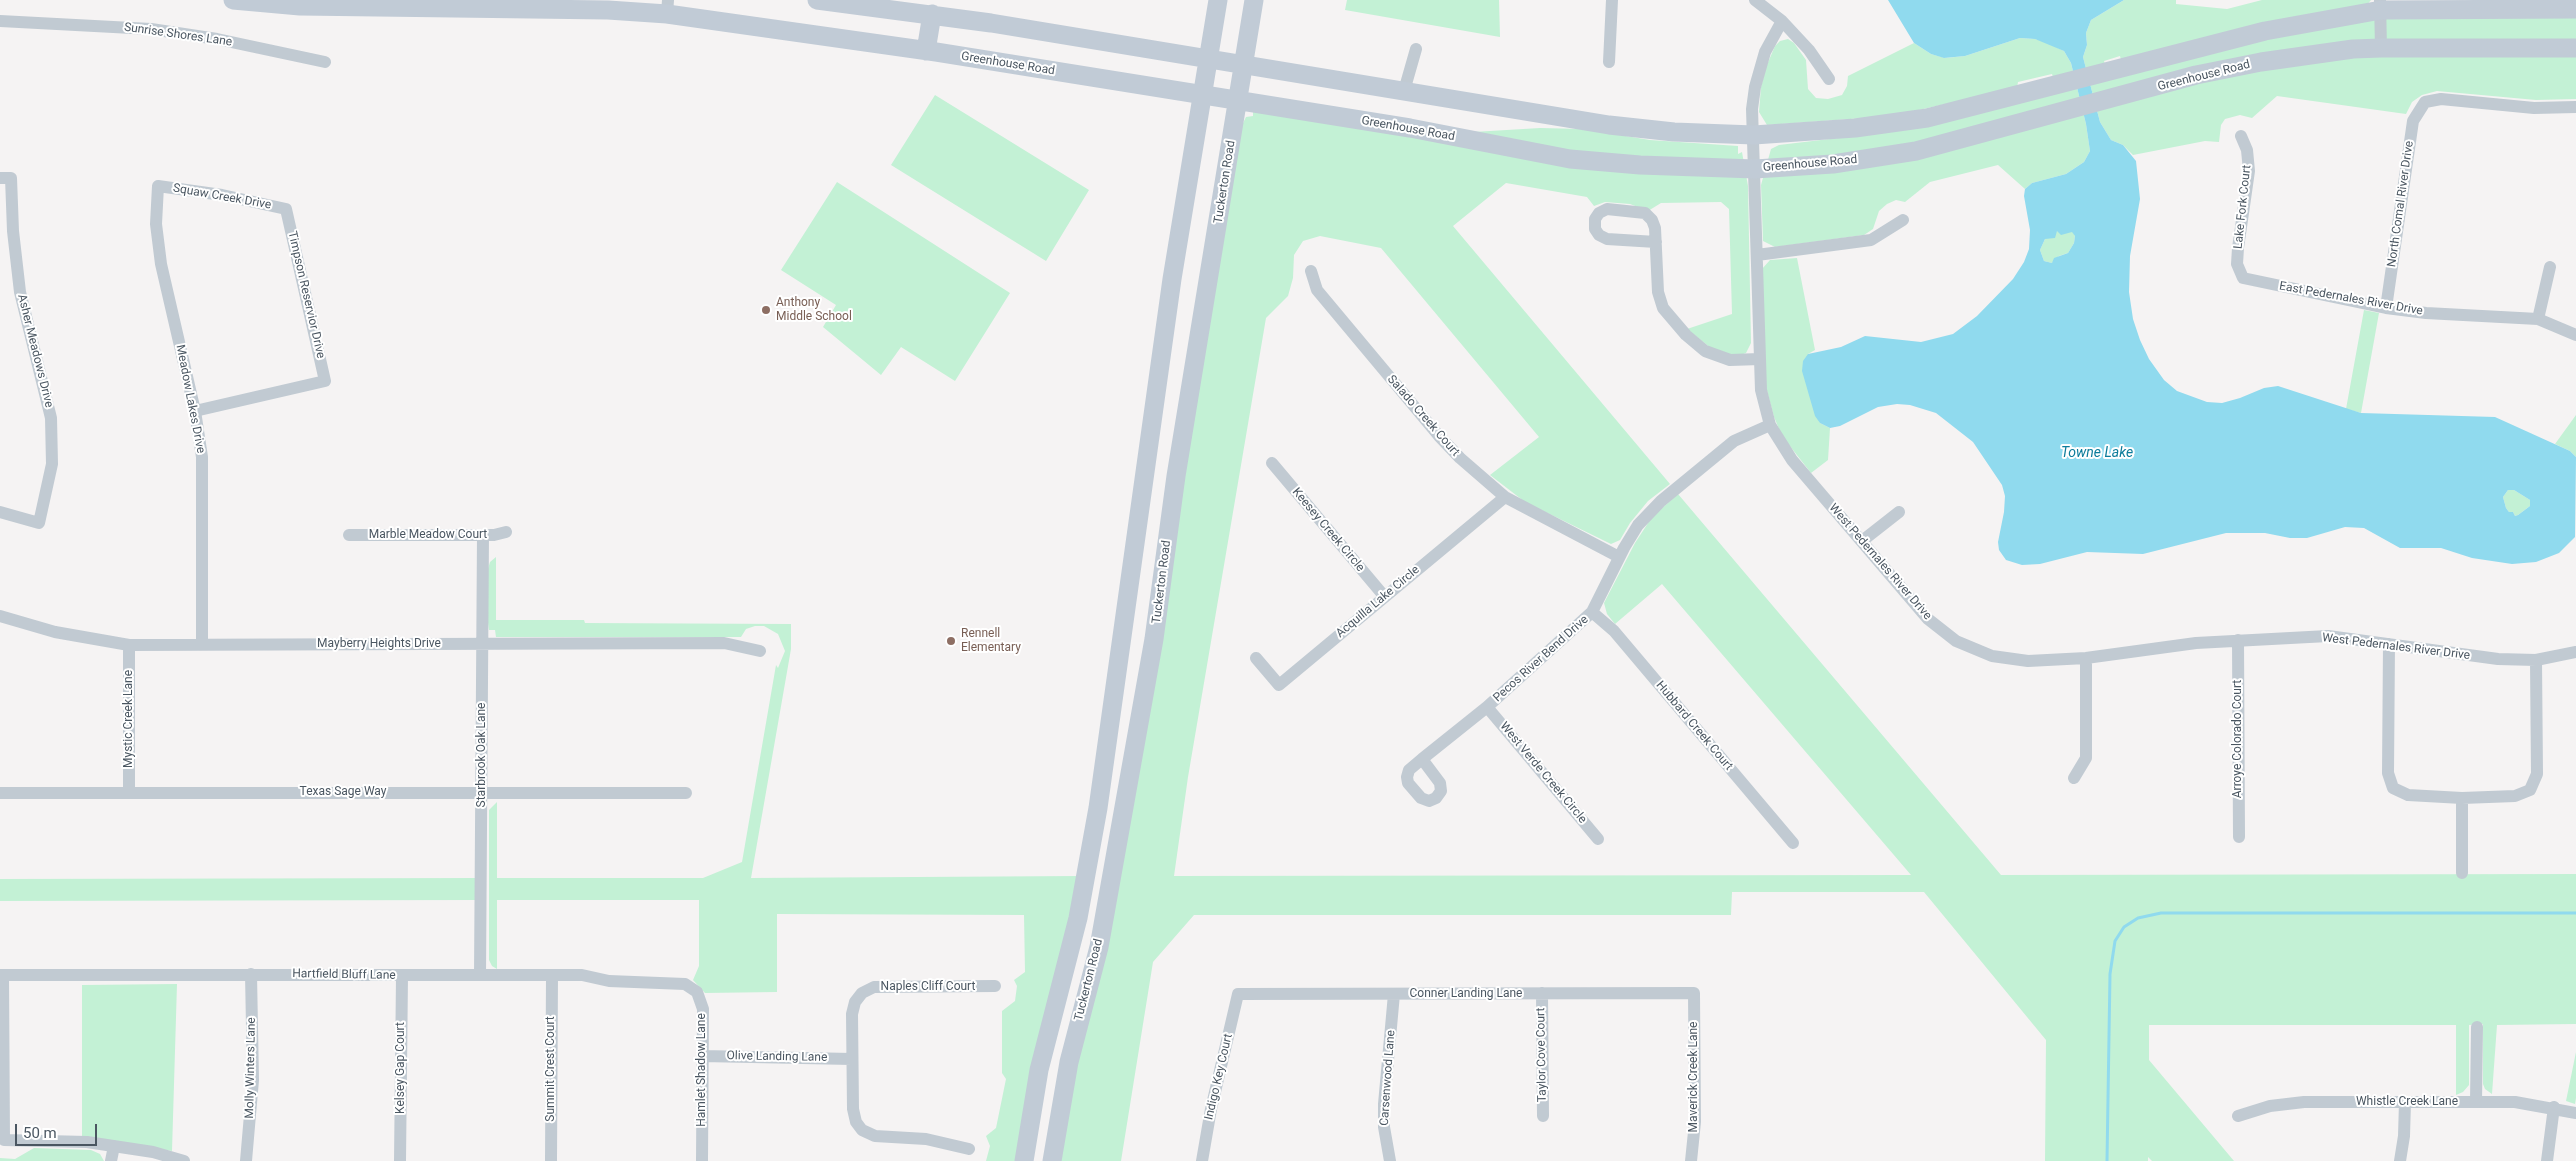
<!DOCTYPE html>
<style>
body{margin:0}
#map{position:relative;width:2576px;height:1161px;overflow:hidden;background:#f5f3f3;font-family:Roboto,sans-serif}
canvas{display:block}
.scale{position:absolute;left:15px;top:1124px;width:82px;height:22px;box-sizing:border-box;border:2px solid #4a5661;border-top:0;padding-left:6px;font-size:15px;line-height:18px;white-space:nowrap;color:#4a5661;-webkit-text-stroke:4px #fff;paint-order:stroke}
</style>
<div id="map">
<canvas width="2576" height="1161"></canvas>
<div class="scale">50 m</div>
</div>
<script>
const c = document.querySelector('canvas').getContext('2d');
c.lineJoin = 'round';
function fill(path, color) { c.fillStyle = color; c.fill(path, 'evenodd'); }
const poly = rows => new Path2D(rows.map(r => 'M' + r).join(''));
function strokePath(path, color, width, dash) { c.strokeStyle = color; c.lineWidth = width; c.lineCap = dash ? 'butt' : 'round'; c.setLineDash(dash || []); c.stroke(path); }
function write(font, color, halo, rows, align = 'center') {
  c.font = font + ' Roboto,sans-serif'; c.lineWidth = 4; c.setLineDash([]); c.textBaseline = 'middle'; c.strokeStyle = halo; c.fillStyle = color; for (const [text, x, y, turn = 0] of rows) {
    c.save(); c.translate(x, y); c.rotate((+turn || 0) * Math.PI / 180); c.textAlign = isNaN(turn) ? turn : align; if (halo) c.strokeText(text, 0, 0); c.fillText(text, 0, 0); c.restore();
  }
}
const green = poly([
 [1347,0,1499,0,1500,37,1345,10],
 [2124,0,2176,0,2176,4,2227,9,2262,0,2371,0,2366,6,2121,60,2120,56,2104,61,2109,79,2218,47,2365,21,2396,18,2576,17,2576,99,2536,100,2437,91,2422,95,2412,102,2406,114,2277,96,2252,118,2240,115,2225,119,2221,125,2219,142,2205,141,2133,155,2123,145,2111,140,2100,122,2083,57,2087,45,2086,33,2091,20],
 [2020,38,2035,39,2046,42,2064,51,2071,63,2086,124,2090,151,2084,162,2066,174,2032,183,2025,189,1998,165,1930,182,1905,202,1896,200,1887,204,1879,211,1873,229,1864,235,1775,247,1763,241,1761,185,1771,149,1779,145,1863,135,2057,91,2052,74,2018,82,2017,88,1892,116,1767,125,1759,112,1761,87,1766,67,1775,46,1780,41,1788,39,1794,43,1806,60,1808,89,1816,98,1828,99,1842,95,1847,86,1848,76,1914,43,1931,54,1945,58,1965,56],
 [935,95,1089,190,1046,261,891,165],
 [1253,112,1473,132,1540,128,1583,129,1650,140,1738,146,1738,154,1742,152,1748,186,1751,343,1746,353,1741,355,1729,354,1712,349,1687,329,1732,314,1729,209,1721,202,1661,203,1648,211,1630,204,1605,202,1594,206,1587,197,1506,183,1453,226,1670,484,1648,501,1630,523,1620,540,1611,544,1525,502,1490,475,1539,437,1381,248,1320,236,1303,241,1294,255,1293,278,1288,296,1266,318,1188,777,1174,876,1911,875,1662,584,1615,624,1607,614,1604,603,1635,543,1652,517,1678,494,2001,875,2576,874,2576,1024,2497,1025,2492,1094,2485,1089,2483,1084,2483,1024,2469,1025,2469,1085,2463,1092,2456,1095,2456,1025,2149,1025,2149,1060,2234,1161,2152,1161,2148,1157,2148,1161,2045,1161,2046,1040,1924,892,1732,892,1731,915,1194,915,1153,962,1121,1161,1059,1161,1166,592,1242,125,1246,117,1253,116],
 [837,182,1010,293,955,381,901,347,881,375,823,327,836,305,781,270],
 [2057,231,2073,232,2075,236,2074,243,2068,253,2059,256,2052,263,2044,261,2040,250,2045,239],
 [1797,258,1815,350,1808,354,1820,423,1830,428,1828,460,1811,473,1782,436,1774,417,1765,383,1762,269,1770,260],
 [2364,310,2379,313,2361,413,2346,409],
 [2576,415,2576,457,2570,451,2555,444],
 [2508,490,2514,490,2530,500,2530,506,2518,515,2515,516,2513,512,2509,512,2506,508,2503,497],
 [496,557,496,620,584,620,585,623,791,624,791,649,751,878,1080,876,1018,1161,986,1161,990,1146,986,1136,996,1128,1006,1079,1002,1073,1002,1011,1015,1001,1017,986,1014,980,1025,972,1024,915,777,914,777,992,705,993,693,980,699,966,699,900,497,900,497,969,492,966,489,960,489,810,497,802,497,878,703,878,742,862,776,665,778,668,785,651,778,634,764,626,755,626,746,629,741,637,496,637,495,630,489,630,488,623,488,569,490,562],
 [475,878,475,900,0,901,0,879],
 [177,984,172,1151,82,1136,82,985],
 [2576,1052,2576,1098,2575,1104,2566,1101],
 [34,1148,91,1150,100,1154,104,1161,0,1161,0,1158,15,1159]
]);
const water = poly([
 [1888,0,2124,0,2091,20,2086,33,2087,45,2083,57,2100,122,2111,140,2123,145,2136,161,2140,199,2130,256,2129,292,2133,319,2140,340,2149,359,2164,380,2177,391,2207,402,2222,403,2240,398,2264,388,2278,386,2361,413,2495,417,2570,451,2576,457,2575,537,2559,553,2536,562,2512,564,2472,558,2441,548,2400,548,2364,528,2345,527,2307,538,2290,538,2265,533,2226,533,2143,554,2087,552,2040,564,2022,565,2006,560,1999,550,1998,542,2004,512,2005,496,2002,485,1973,442,1936,413,1910,405,1897,404,1878,407,1840,426,1830,428,1820,423,1815,416,1802,371,1803,361,1808,354,1841,347,1865,336,1921,342,1953,334,1977,316,2013,279,2024,262,2029,249,2030,230,2024,196,2025,189,2032,183,2066,174,2084,162,2090,151,2086,124,2071,63,2064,51,2035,39,2020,38,1965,56,1944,58,1931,54,1914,43],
 [2057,231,2061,235,2072,232,2075,236,2074,243,2068,253,2054,258,2052,263,2044,261,2040,250,2045,239,2055,238],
 [2508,490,2514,490,2530,500,2530,506,2518,515,2515,516,2513,512,2509,512,2506,508,2503,497]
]);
const stream = poly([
 [2107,1161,2110,974,2115,941,2124,927,2138,918,2161,913,2576,913]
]);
const minor = poly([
 [1755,0,1782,21,1809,50,1829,79],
 [2380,0,2381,48],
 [667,14,668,0],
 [0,21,151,29,217,39,325,62],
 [1782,21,1765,52,1755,87,1752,109,1761,390,1770,425,1792,460,1928,619,1956,641,1992,656,2028,661,2086,658,2196,643,2328,636,2498,659,2536,660,2576,652],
 [1609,62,1612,0],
 [1404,91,1416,49],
 [2241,136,2247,150,2249,171,2238,248,2237,264,2243,278,2386,308,2426,313,2538,319,2576,335],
 [0,178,11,178,13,231,20,292,51,418,52,464,39,523,0,512],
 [1656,242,1607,239,1599,235,1595,229,1595,219,1599,213,1607,209,1645,213,1652,220,1655,228,1658,292,1663,308,1686,335,1705,351,1730,360,1760,359],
 [1757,255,1871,240,1903,220],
 [1311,271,1317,290,1439,436,1460,458,1505,497,1619,557],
 [2386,308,2413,121,2425,102,2441,99,2534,108,2576,107],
 [2538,319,2550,267],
 [195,411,325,381,286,209,222,195,158,186,156,224,161,264,195,411,202,457,202,645],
 [1272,463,1384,596],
 [349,535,494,535,506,532],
 [1862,541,1899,512],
 [1592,612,1614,631,1793,843],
 [0,616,55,632,129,645,724,643,760,651],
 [2238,640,2239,837],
 [2389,644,2388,773,2393,788,2408,795,2462,798,2515,796,2530,790,2537,774,2536,660],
 [129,645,129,793],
 [1256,658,1279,685,1505,497],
 [1487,707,1598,839],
 [1422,759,1440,783,1441,791,1436,798,1429,801,1421,798,1408,783,1407,777,1409,770,1422,759,1487,707,1592,612,1624,548,1638,525,1661,501,1734,441,1770,425],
 [2074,778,2086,758,2086,658],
 [0,793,686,793],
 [2462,798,2462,873],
 [0,975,582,975,609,981,685,984,697,992,703,1009,702,1161],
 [3,975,4,1140,87,1142,153,1152,184,1161],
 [480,975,483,535],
 [1542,993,1543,1116],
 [702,1056,852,1059],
 [2476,1102,2477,1027],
 [2238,1116,2270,1106,2304,1102,2515,1102,2576,1113],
 [969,1149,926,1139,875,1136,862,1130,856,1122,853,1109,852,1014,855,1002,862,993,874,987,995,986],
 [111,1161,114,1146],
 [246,1161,253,1080,251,974],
 [400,1161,402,976],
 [551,1161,552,976],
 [1202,1161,1211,1109,1238,994,1694,993,1695,1122,1691,1161],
 [1390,1161,1384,1127,1384,1104,1394,994],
 [2400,1161,2404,1136,2405,1102],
 [2547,1161,2554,1107]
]);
const secondary = poly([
 [233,0,300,6,608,10,667,14,936,52,1410,128,1570,159,1640,165,1755,169,1833,164,1916,151,2196,75,2261,62,2353,49,2381,48,2576,48],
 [817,0,991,23,1609,125,1674,132,1754,135,1855,128,1927,118,2265,31,2381,10,2576,9],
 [926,51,932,14],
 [1024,1161,1039,1070,1078,918,1098,808,1172,279,1218,0],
 [1052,1161,1069,1062,1099,947,1154,639,1176,476,1254,0]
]);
const markers = [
 [766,310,5,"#8d6e63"],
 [951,641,5,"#8d6e63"]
];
const streetNames = [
 ["Sunrise Shores Lane",178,35,8],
 ["Greenhouse Road",1008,64,9],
 ["Greenhouse Road",2204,76,-14],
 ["Greenhouse Road",1408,129,10],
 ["Greenhouse Road",1810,164,-5],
 ["Tuckerton Road",1225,182,-81],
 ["Squaw Creek Drive",222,197,10],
 ["North Comal River Drive",2401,204,-82],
 ["Lake Fork Court",2243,207,-84],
 ["Timpson Reservior Drive",306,295,77],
 ["East Pedernales River Drive",2351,299,10],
 ["Asher Meadows Drive",35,351,76],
 ["Meadow Lakes Drive",190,399,79],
 ["Salado Creek Court",1423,416,49],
 ["Keesey Creek Circle",1328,530,50],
 ["Marble Meadow Court",428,535],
 ["West Pedernales River Drive",1880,562,49],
 ["Tuckerton Road",1162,582,-83],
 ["Acquilla Lake Circle",1378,602,-40],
 ["Mayberry Heights Drive",379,644],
 ["West Pedernales River Drive",2396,647,7],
 ["Pecos River Bend Drive",1541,659,-42],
 ["Mystic Creek Lane",129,719,-90],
 ["Hubbard Creek Court",1694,726,50],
 ["Arroye Colorado Court",2238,739,-90],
 ["Starbrook Oak Lane",482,755,-90],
 ["West Verde Creek Circle",1543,773,50],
 ["Texas Sage Way",343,792],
 ["Hartfield Bluff Lane",344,975,1],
 ["Tuckerton Road",1089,980,-76],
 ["Naples Cliff Court",928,987],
 ["Conner Landing Lane",1466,994],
 ["Taylor Cove Court",1542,1055,-91],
 ["Olive Landing Lane",777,1057,1],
 ["Molly Winters Lane",251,1068,-89],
 ["Kelsey Gap Court",401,1068,-90],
 ["Summit Crest Court",551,1069,-90],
 ["Hamlet Shadow Lane",702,1070,-90],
 ["Indigo Key Court",1219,1077,-77],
 ["Maverick Creek Lane",1694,1077,-90],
 ["Carsenwood Lane",1388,1078,-86],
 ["Whistle Creek Lane",2407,1102]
];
const educationNames = [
 ["Anthony",776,303],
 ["Middle School",776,317],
 ["Rennell",961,634],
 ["Elementary",961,648]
];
const waterNames = [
 ["Towne Lake",2097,453]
];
fill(green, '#c3f1d5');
fill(water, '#90daee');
strokePath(stream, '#90daee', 3);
strokePath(minor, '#c1cad2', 12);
strokePath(secondary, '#c1cbd6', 19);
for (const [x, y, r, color] of markers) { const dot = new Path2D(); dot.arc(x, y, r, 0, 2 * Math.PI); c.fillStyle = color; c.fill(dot); strokePath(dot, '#fff', 2); }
write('12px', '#4a5661', '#fff', streetNames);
write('12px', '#785e54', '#fff', educationNames, 'left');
write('italic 14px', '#0c7c9b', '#fff', waterNames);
</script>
